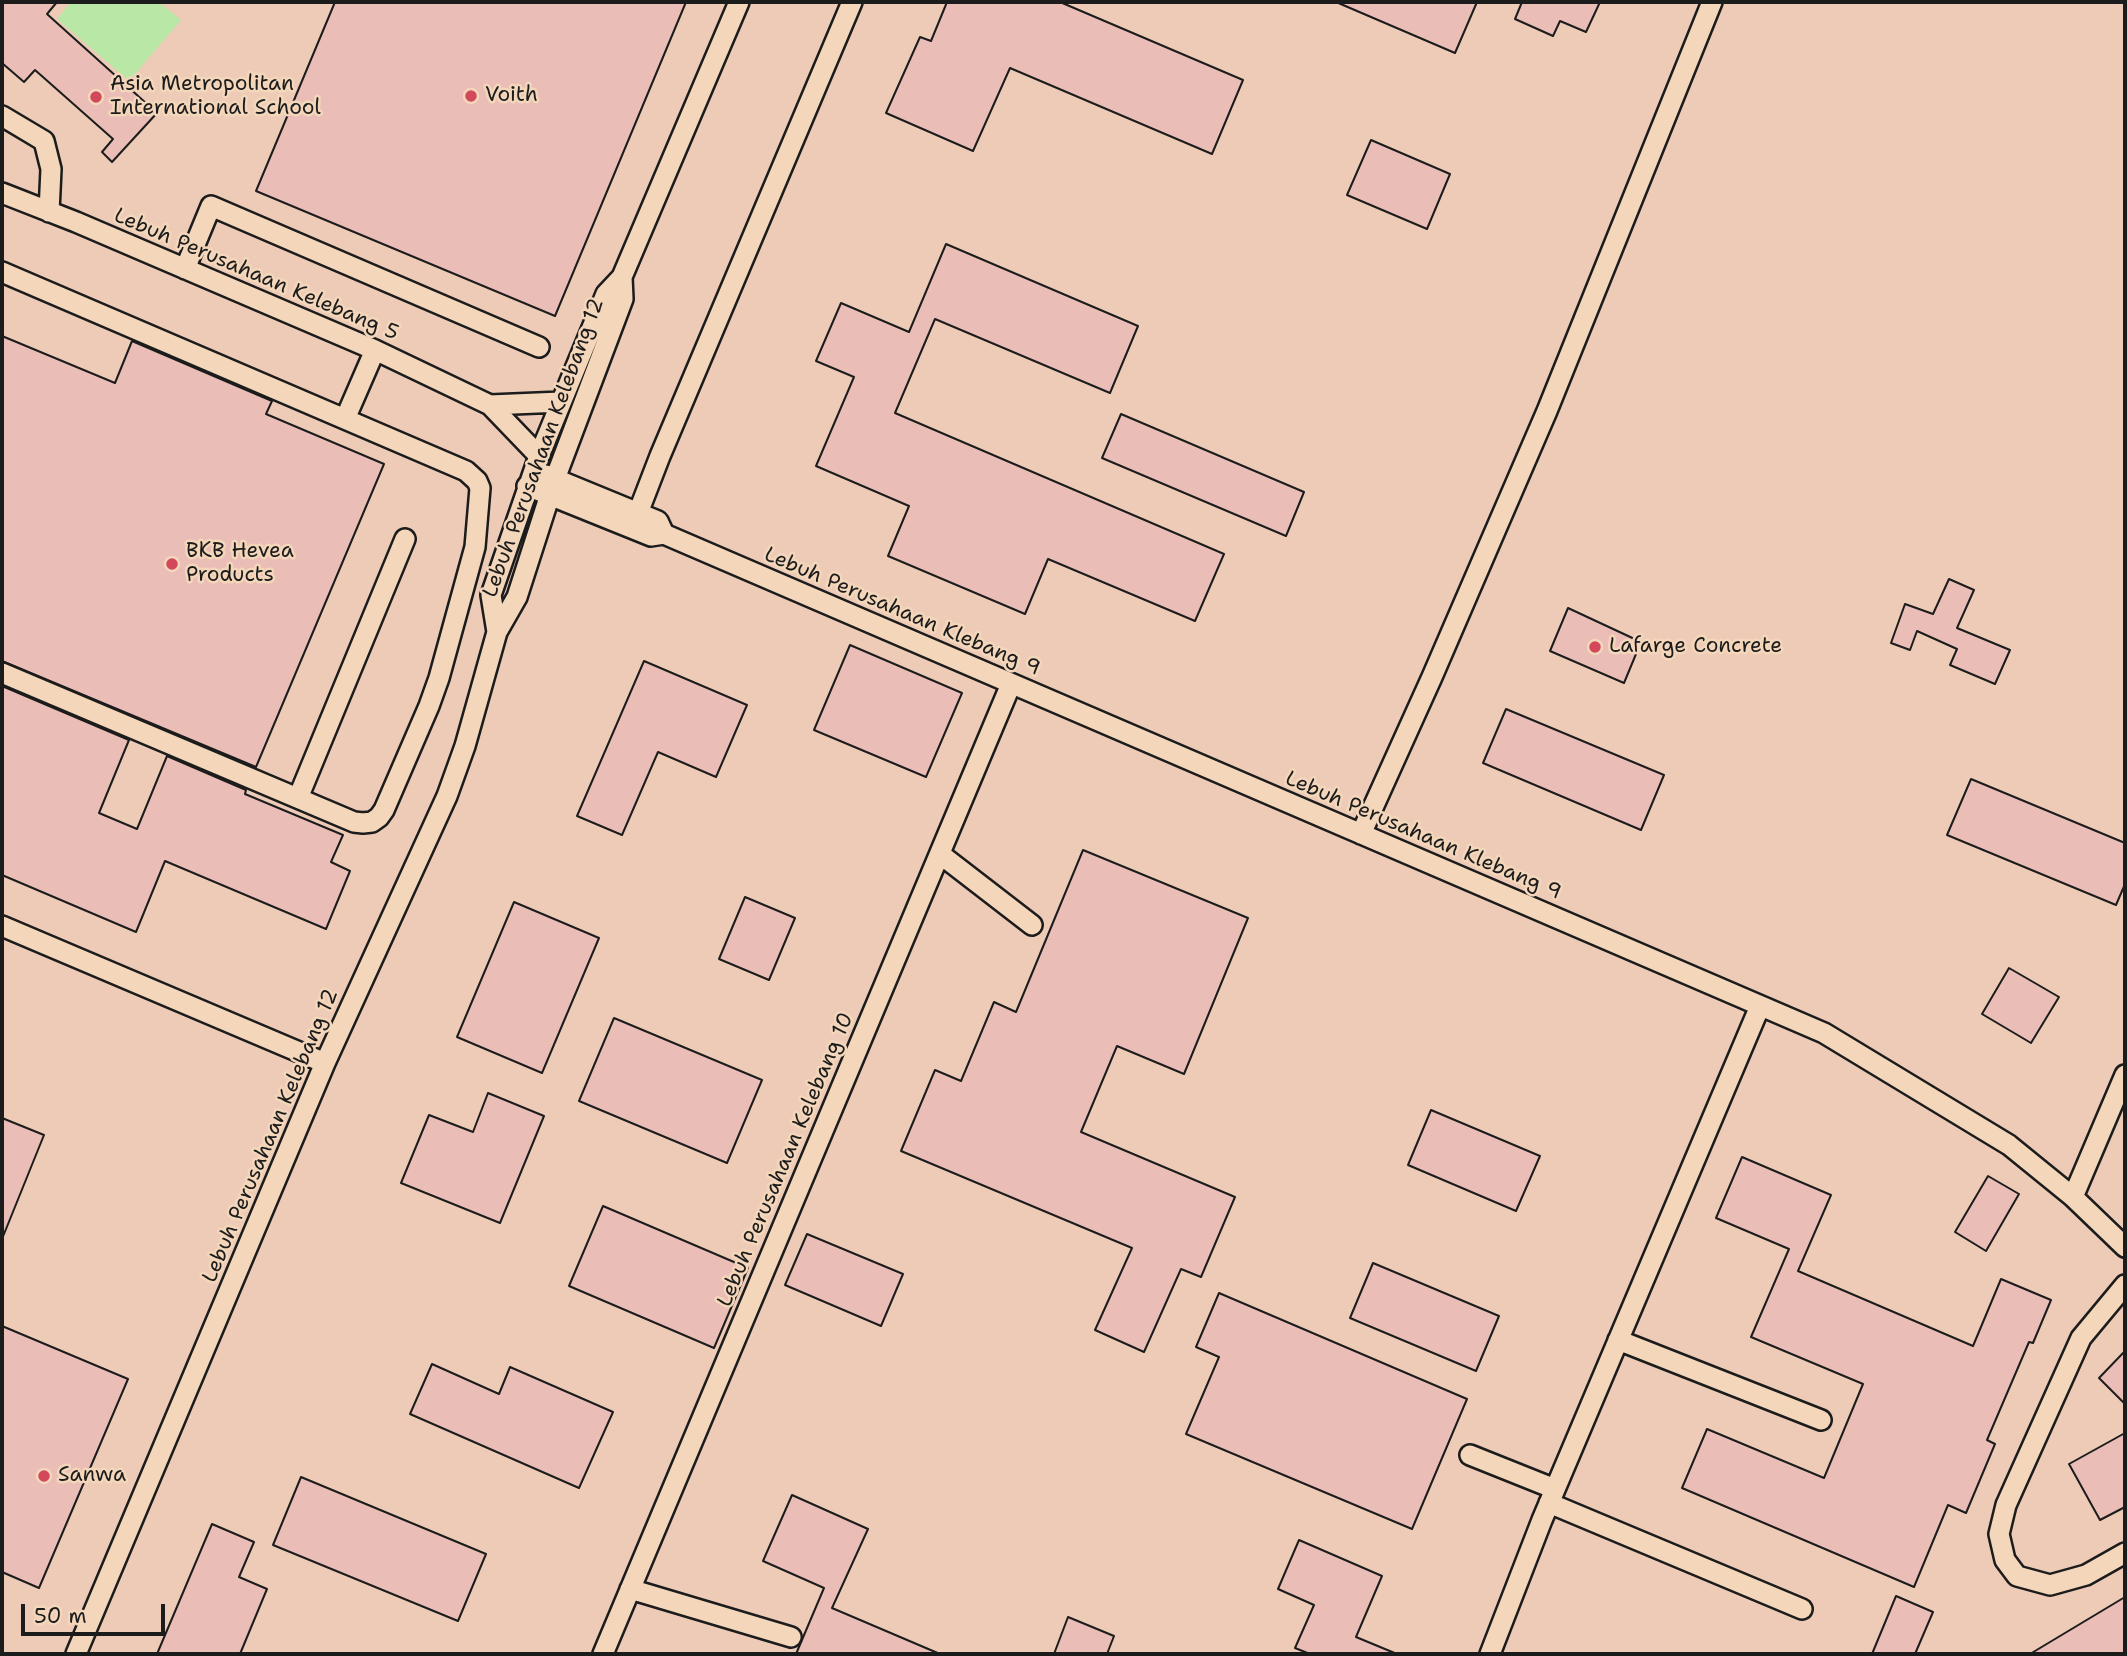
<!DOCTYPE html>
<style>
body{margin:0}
#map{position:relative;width:2127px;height:1656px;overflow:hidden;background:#f4d7bb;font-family:"Shantell Sans",sans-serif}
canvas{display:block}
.frame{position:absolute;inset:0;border:4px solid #1c1c1c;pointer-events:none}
.scale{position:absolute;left:21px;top:1604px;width:144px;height:32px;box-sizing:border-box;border:4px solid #1c1c1c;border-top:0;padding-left:9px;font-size:21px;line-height:24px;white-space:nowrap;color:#1c1c1c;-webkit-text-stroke:5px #f4d7bb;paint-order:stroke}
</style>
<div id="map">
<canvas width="2127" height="1656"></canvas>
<div class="frame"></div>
<div class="scale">50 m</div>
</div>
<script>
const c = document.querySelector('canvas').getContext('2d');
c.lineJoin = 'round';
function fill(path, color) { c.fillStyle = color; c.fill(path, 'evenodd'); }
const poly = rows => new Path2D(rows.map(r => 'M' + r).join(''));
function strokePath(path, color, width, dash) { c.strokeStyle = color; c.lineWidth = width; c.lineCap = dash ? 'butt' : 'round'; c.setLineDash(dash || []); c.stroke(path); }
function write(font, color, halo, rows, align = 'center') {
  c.font = font + ' "Shantell Sans",sans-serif'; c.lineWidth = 5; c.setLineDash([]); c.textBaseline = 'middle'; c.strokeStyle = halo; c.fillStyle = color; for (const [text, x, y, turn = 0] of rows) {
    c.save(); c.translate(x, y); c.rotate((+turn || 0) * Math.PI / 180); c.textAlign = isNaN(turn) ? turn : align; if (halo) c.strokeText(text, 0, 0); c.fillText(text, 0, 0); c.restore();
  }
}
const built = poly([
 [2,2,2125,2,2125,1654,2,1654]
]);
const green = poly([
 [71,2,159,2,181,20,129,81,57,19]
]);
const building = poly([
 [2,2,57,2,47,14,157,113,112,162,102,152,113,139,35,70,24,82,2,63,2,2],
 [335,2,686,2,555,316,256,191,335,2],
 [947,2,1060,2,1243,80,1212,154,1010,68,973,151,886,113,920,37,931,41,947,2],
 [1336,2,1477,2,1455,53,1336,2],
 [1522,2,1600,2,1586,32,1560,21,1553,36,1515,19,1522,2],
 [1371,140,1450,174,1427,229,1347,195,1371,140],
 [946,244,1138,326,1110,393,935,319,895,413,1224,554,1195,621,1048,559,1025,614,888,556,909,506,816,466,854,377,816,361,841,303,909,332,946,244],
 [2,336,115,383,132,341,272,401,266,414,384,464,256,767,2,661,2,336],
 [1121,414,1304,492,1286,536,1102,458,1121,414],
 [1949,579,1974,590,1957,628,2010,650,1995,684,1950,665,1957,649,1917,631,1910,650,1891,643,1905,604,1933,614,1949,579],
 [1568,608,1641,642,1624,683,1550,651,1568,608],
 [850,645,962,693,926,777,814,730,850,645],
 [644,661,747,705,716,777,658,752,622,835,577,816,644,661],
 [2,686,129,740,99,813,137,829,167,756,246,790,245,794,343,835,331,862,350,871,326,929,165,861,136,932,2,875,2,686],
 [1506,709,1664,775,1641,830,1483,763,1506,709],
 [1971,779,2125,843,2125,884,2116,905,1947,835,1971,779],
 [1083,850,1248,918,1184,1074,1117,1046,1081,1132,1235,1197,1201,1277,1181,1269,1144,1352,1095,1330,1132,1248,901,1151,935,1070,961,1081,994,1002,1016,1012,1083,850],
 [745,897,795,918,769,980,719,959,745,897],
 [514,902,599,938,542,1073,457,1037,514,902],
 [2009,968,2059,997,2031,1043,1982,1014,2009,968],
 [614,1018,762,1080,727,1163,579,1101,614,1018],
 [488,1093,544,1116,500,1223,401,1183,429,1115,473,1132,488,1093],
 [1431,1110,1540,1156,1516,1211,1408,1165,1431,1110],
 [2,1118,44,1135,2,1239,2,1118],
 [1742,1157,1831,1195,1798,1271,1973,1346,2001,1279,2051,1300,2033,1343,2029,1342,1987,1440,1995,1444,1966,1513,1948,1505,1914,1587,1682,1488,1707,1429,1824,1478,1863,1384,1751,1337,1789,1249,1716,1218,1742,1157],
 [1988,1176,2019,1194,1986,1251,1955,1232,1988,1176],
 [603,1206,748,1268,714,1348,569,1286,603,1206],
 [807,1234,903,1274,881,1326,785,1285,807,1234],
 [1373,1263,1499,1316,1476,1371,1350,1318,1373,1263],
 [1219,1293,1467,1399,1412,1529,1186,1434,1219,1357,1196,1347,1219,1293],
 [2,1326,128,1379,39,1588,2,1572,2,1326],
 [2125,1351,2125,1404,2099,1378,2125,1351],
 [432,1364,499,1394,510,1367,613,1412,579,1488,410,1414,432,1364],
 [2125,1433,2125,1507,2100,1520,2069,1464,2125,1433],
 [301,1477,486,1554,458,1621,273,1545,301,1477],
 [792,1495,868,1529,832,1608,940,1654,796,1654,824,1588,763,1561,792,1495],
 [212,1524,254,1542,239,1577,267,1589,240,1654,157,1654,212,1524],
 [1299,1540,1382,1576,1356,1637,1397,1654,1310,1654,1295,1648,1314,1605,1278,1589,1299,1540],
 [1896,1596,1933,1612,1915,1654,1872,1654,1896,1596],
 [2125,1597,2125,1654,2030,1654,2125,1597],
 [1068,1617,1114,1636,1107,1654,1054,1654,1068,1617]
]);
const minor = poly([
 [2,116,44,141,51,169,49,212],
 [2,193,76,222,375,350,490,405,539,456],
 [185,269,211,206,539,347],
 [2,272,466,471,477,481,480,488,475,547,439,678,429,706,384,810,379,817,372,822,363,823,354,822,2,673],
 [490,405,561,402],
 [345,419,375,350],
 [546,475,658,521,664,534],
 [527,486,651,536,664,534,1824,1033,2009,1145,2073,1197,2125,1247],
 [638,513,660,456,852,2],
 [497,632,491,595,539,456,606,294,622,277,739,2],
 [298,798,405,539],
 [1361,834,1432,677,1547,411,1712,2],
 [940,854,1032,925],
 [2,926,325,1063],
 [2073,1197,2125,1075],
 [2125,1285,2081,1338,2006,1505,1999,1534,2005,1560,2017,1576,2050,1585,2086,1575,2125,1553],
 [1618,1340,1821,1420],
 [1470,1455,1555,1489],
 [1549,1503,1802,1609],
 [630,1589,791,1637],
 [76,1654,325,1063,447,796,465,746,497,632,517,597,555,479,623,299,622,277],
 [603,1654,1011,684],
 [1490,1654,1542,1520,1760,1006]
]);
const markers = [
 [471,96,7,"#d1495b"],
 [96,97,7,"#d1495b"],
 [172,564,7,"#d1495b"],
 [1595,647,7,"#d1495b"],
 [44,1476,7,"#d1495b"]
];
const poiNames = [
 ["Asia Metropolitan",110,85],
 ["International School",110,109],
 ["Voith",485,96],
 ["BKB Hevea",186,552],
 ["Products",186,576],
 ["Lafarge Concrete",1609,647],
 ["Sanwa",58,1476]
];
const streetNames = [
 ["Lebuh Perusahaan Kelebang 5",256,275,23],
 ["Lebuh Perusahaan Kelebang 12",544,448,-70],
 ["Lebuh Perusahaan Klebang 9",902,612,23],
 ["Lebuh Perusahaan Klebang 9",1423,836,23],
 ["Lebuh Perusahaan Kelebang 12",271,1136,-67],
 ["Lebuh Perusahaan Kelebang 10",786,1160,-67]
];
fill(built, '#edcbb7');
fill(green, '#b9e7a5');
fill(building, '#eabdb6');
strokePath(building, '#1c1c1c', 2);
strokePath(minor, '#1c1c1c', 24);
strokePath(minor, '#f4d7bb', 19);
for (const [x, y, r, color] of markers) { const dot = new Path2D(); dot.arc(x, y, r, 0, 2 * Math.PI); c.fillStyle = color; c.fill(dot); strokePath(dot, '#f4d7bb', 2.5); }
write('21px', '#1c1c1c', '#f4d7bb', poiNames, 'left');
write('21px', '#1c1c1c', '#f4d7bb', streetNames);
</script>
